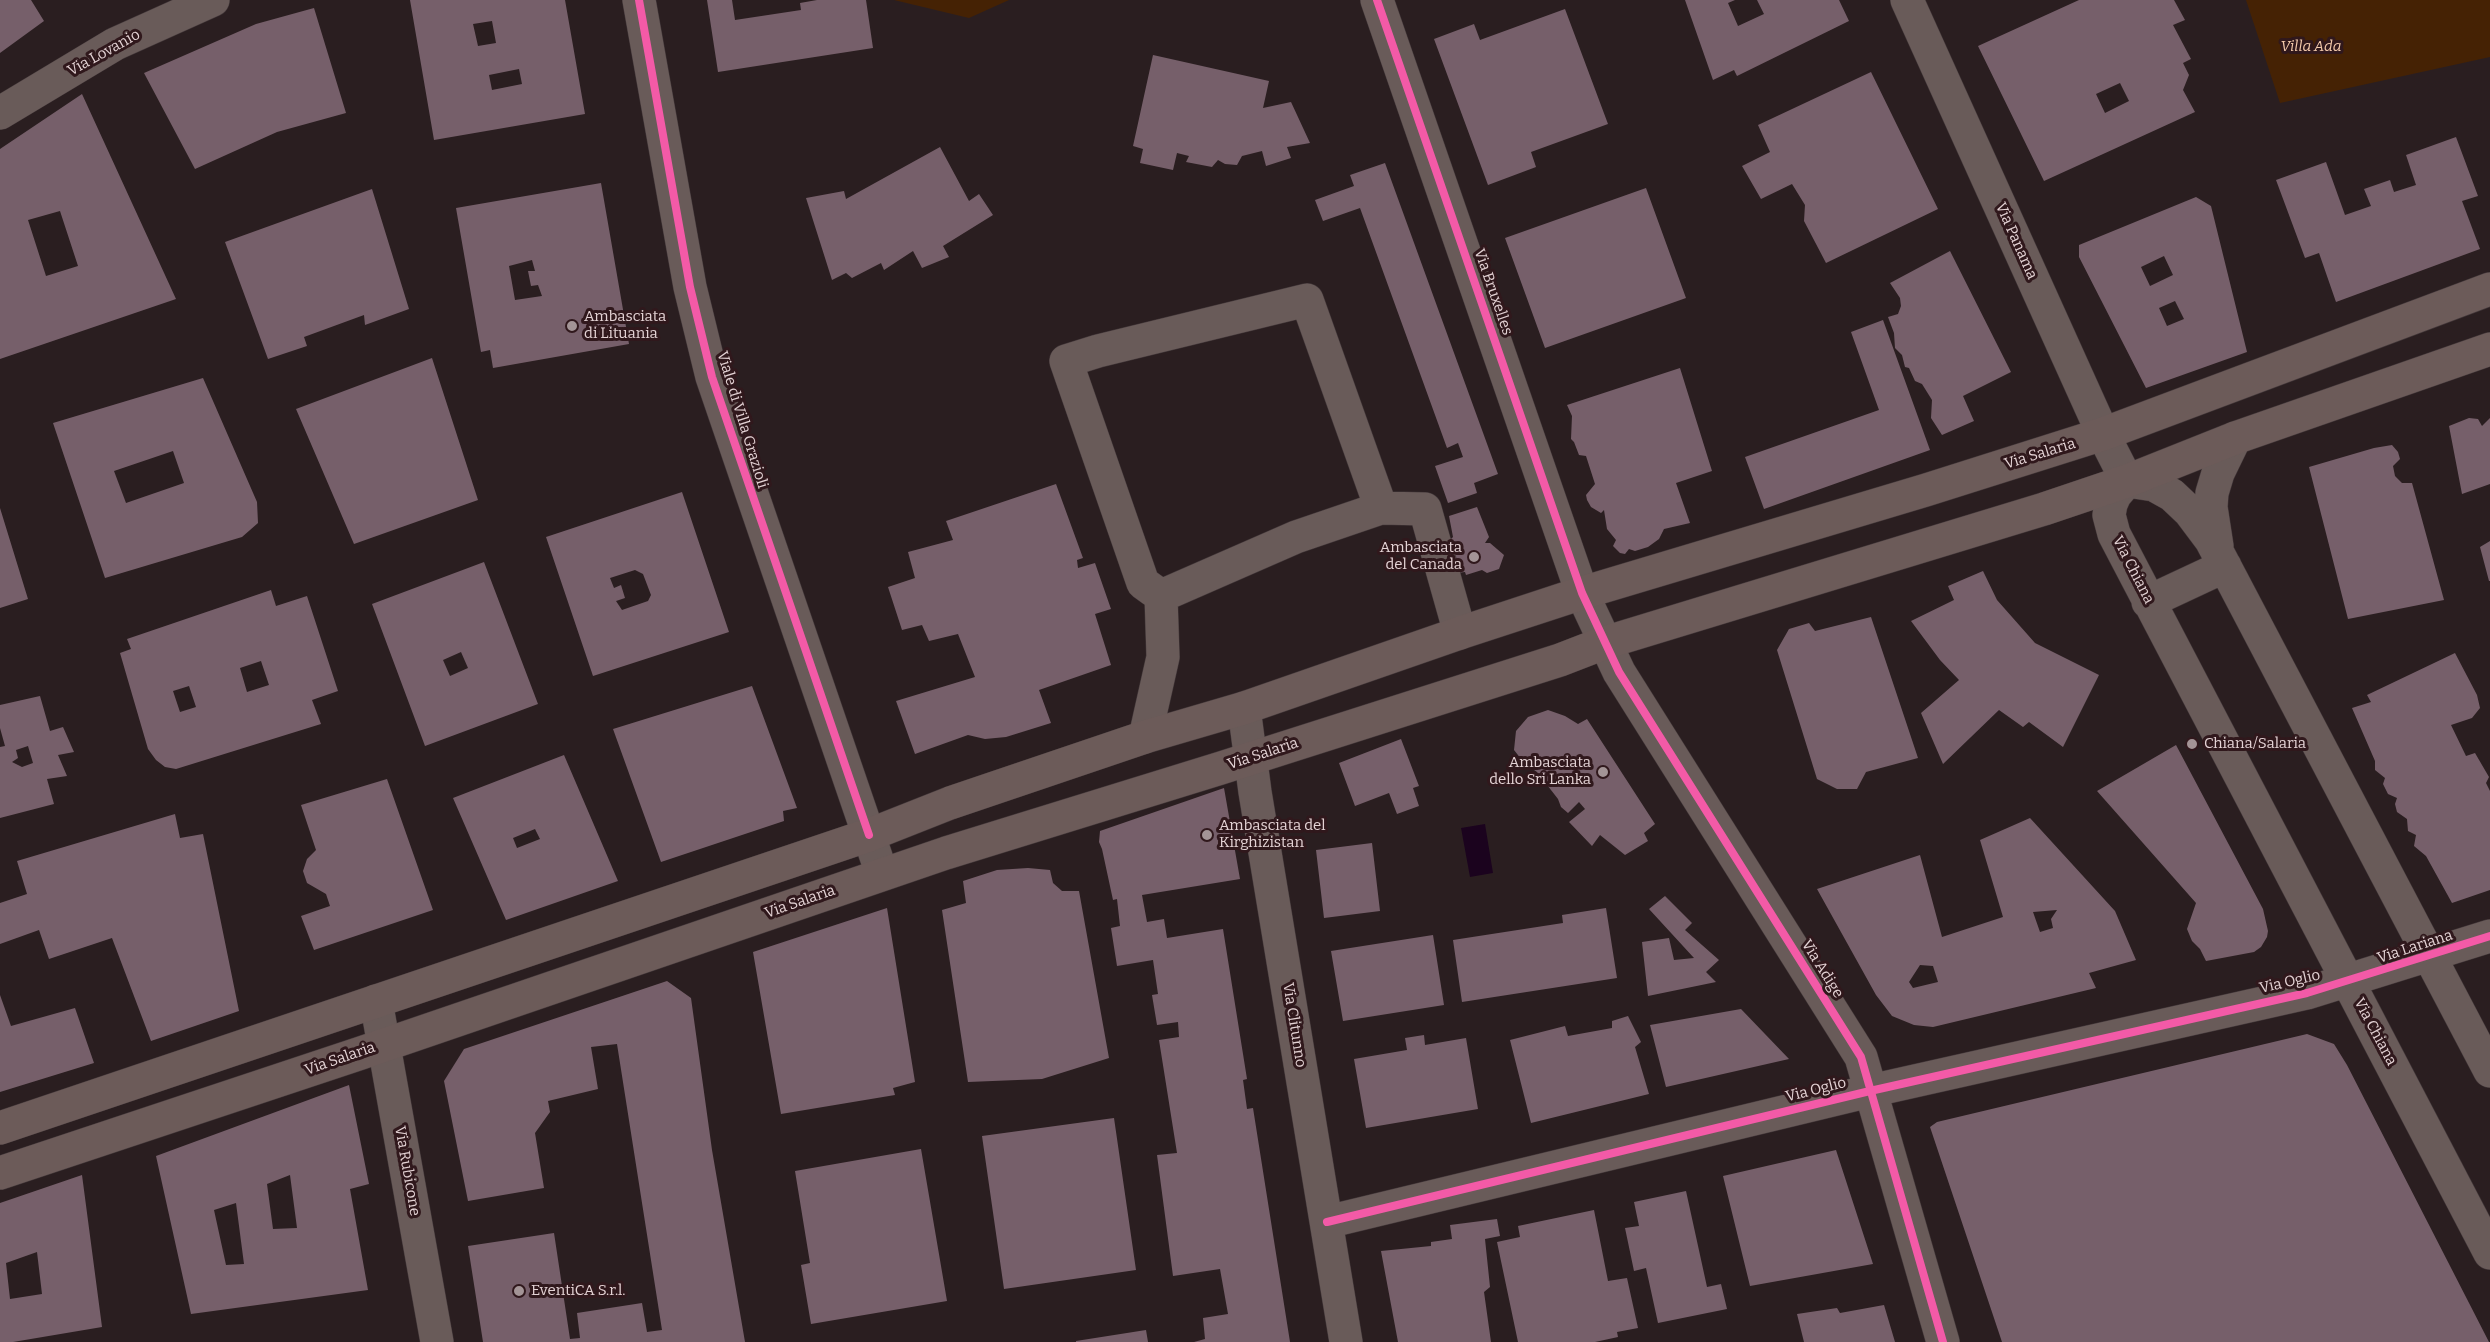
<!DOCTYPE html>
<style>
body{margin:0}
canvas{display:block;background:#2a1e20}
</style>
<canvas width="2490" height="1342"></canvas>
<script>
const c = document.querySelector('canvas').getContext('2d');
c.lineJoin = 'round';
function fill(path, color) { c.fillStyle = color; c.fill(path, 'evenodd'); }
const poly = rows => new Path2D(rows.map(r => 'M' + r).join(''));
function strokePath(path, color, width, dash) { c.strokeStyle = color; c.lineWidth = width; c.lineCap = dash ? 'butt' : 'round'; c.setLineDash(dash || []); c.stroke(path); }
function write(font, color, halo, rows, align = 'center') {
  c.font = font + ' Bitter,serif'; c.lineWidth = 6; c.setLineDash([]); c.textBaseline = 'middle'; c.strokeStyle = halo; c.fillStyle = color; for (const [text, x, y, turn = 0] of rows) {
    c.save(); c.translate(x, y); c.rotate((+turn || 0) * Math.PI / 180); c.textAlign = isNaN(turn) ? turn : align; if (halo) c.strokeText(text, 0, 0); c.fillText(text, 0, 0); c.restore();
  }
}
const green = poly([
 [894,0,1009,0,969,18],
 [2246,0,2490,0,2490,57,2280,103]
]);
const water = poly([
 [1485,824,1493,873,1470,877,1461,828]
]);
const building = poly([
 [0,0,31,0,44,21,0,53],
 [410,0,565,0,585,114,434,140],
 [492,21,496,43,478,46,473,24],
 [519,69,522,84,492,90,489,75],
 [707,0,732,0,735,20,801,10,800,3,817,0,866,0,873,48,718,72],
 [1685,0,1735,0,1728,3,1738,26,1764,14,1757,0,1839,0,1849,21,1737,76,1734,70,1713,80],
 [2079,0,2174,0,2185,20,2173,25,2191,59,2183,63,2189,75,2183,90,2195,112,2044,181,1978,46],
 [2120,83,2129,101,2105,113,2096,94],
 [314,8,346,113,277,132,195,169,144,73,256,24],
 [1565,9,1608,124,1531,152,1536,167,1488,185,1434,39,1474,24,1480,40],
 [1153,55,1269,81,1263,108,1291,102,1310,143,1287,147,1291,158,1266,166,1262,151,1242,156,1237,165,1225,164,1218,160,1212,167,1186,162,1189,156,1177,153,1173,170,1140,163,1143,149,1133,146],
 [1871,72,1938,209,1826,263,1804,221,1805,205,1792,184,1761,199,1742,166,1770,152,1758,125],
 [82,94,176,299,0,359,0,149],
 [60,211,78,266,46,276,28,220],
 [2456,137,2478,196,2462,201,2480,249,2336,302,2319,253,2305,258,2276,180,2326,162,2345,215,2371,206,2364,189,2390,180,2394,192,2416,185,2406,155],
 [940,147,969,201,979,194,993,215,943,246,949,257,922,268,913,251,884,270,881,263,852,278,846,273,832,280,806,198,844,191,846,199],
 [1385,163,1498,474,1474,483,1477,493,1448,503,1435,466,1463,457,1458,443,1447,448,1360,208,1323,221,1315,200,1354,186,1350,175],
 [601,183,629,344,493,368,490,350,481,352,456,208],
 [532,260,535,271,528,271,531,286,538,285,542,296,515,300,509,266],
 [1646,188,1686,298,1545,348,1505,238],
 [372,189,409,309,365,325,364,315,304,337,307,346,268,359,225,242],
 [2196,197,2211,206,2247,352,2146,388,2079,257,2079,245],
 [2164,256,2173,275,2150,286,2141,267],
 [2175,301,2184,319,2167,326,2159,308],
 [1950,251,2011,372,1963,396,1974,421,1942,435,1931,418,1932,400,1922,384,1915,381,1909,368,1905,367,1902,355,1895,348,1894,333,1888,317,1898,314,1901,306,1900,298,1890,283],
 [1883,320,1930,450,1764,509,1745,457,1879,410,1851,332],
 [432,358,478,500,354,544,296,409],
 [1680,368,1712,471,1676,483,1690,523,1664,529,1659,539,1648,547,1635,551,1629,549,1625,554,1620,553,1613,546,1616,540,1607,529,1604,510,1601,513,1591,507,1587,500,1586,495,1595,484,1586,456,1579,455,1574,442,1571,439,1572,416,1567,405],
 [203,378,257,502,258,523,242,537,105,578,53,423],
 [173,451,184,483,126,503,114,471],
 [2469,418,2478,419,2482,426,2490,418,2490,484,2462,494,2449,426],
 [2392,445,2398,452,2400,459,2393,466,2395,476,2402,483,2412,483,2444,600,2348,619,2309,467,2374,448],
 [1056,484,1083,558,1077,560,1078,568,1095,563,1111,609,1095,614,1111,665,1039,690,1051,723,1006,737,985,739,968,735,915,754,896,701,975,677,958,634,929,641,922,625,902,630,888,587,915,578,908,552,953,540,946,521],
 [682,492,729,632,593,676,546,537],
 [635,570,643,574,651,595,648,601,622,610,616,601,625,598,621,585,614,588,610,578],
 [1477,507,1489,537,1485,543,1490,543,1504,555,1499,569,1487,573,1482,570,1466,575,1465,572,1456,573,1445,545,1453,537,1449,516],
 [0,508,28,599,0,608],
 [2490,541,2490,581,2489,581,2480,547],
 [484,562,538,704,425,746,372,604],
 [461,652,468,668,450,676,443,660],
 [1983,571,1997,600,2035,643,2099,675,2063,747,2029,722,2023,727,1999,710,1943,764,1921,713,1959,680,1940,660,1911,621,1954,600,1948,586],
 [271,590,276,606,307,596,338,691,312,700,321,724,176,769,165,767,156,760,148,749,120,653,131,649,127,639],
 [261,661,269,685,247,692,240,668],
 [189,686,196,707,180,712,173,691],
 [1871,617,1918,758,1866,772,1857,789,1837,789,1817,779,1777,650,1789,629,1809,623,1815,631],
 [2455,653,2477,695,2480,708,2472,718,2451,725,2466,756,2475,753,2489,777,2486,783,2490,791,2490,890,2452,903,2426,856,2414,846,2416,835,2408,831,2407,819,2397,812,2395,804,2397,798,2388,794,2383,784,2385,778,2375,770,2375,761,2352,708,2371,702,2367,695],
 [752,686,797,808,783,811,784,821,661,862,613,729],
 [40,696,50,731,63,727,74,752,58,755,67,776,47,779,54,804,0,818,0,747,5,746,0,728,0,705],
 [28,746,33,763,22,767,12,762,18,758,16,750],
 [1548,710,1565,716,1578,724,1587,719,1655,824,1644,833,1648,841,1625,855,1600,835,1592,846,1569,822,1585,809,1579,802,1568,813,1561,807,1558,799,1537,772,1525,764,1514,750,1516,731,1528,717],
 [1401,739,1419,786,1413,788,1419,806,1397,814,1389,793,1355,806,1339,763],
 [2176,745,2263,909,2268,931,2267,937,2261,947,2254,952,2206,961,2200,949,2192,941,2187,929,2196,903,2097,791],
 [564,755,618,881,506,920,453,798],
 [535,829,540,839,517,848,513,838],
 [387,779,433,910,314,950,301,916,330,906,326,894,307,883,303,871,307,859,316,850,301,805],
 [1224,788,1240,879,1142,895,1147,922,1164,919,1167,938,1223,929,1247,1079,1243,1080,1247,1109,1253,1108,1290,1342,1194,1342,1205,1339,1203,1318,1228,1314,1220,1269,1173,1276,1157,1155,1177,1153,1159,1040,1179,1037,1178,1022,1157,1025,1152,995,1158,994,1153,960,1117,966,1111,928,1120,926,1117,899,1113,900,1102,849,1099,842,1100,831],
 [175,814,180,838,203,834,239,1011,151,1041,112,938,49,959,39,930,0,944,0,903,27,894,17,861],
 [2030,818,2115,911,2136,960,2089,973,2096,988,1933,1027,1914,1025,1892,1016,1876,995,1817,889,1920,855,1942,937,2003,917,1980,840],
 [2057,910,2051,919,2053,928,2040,932,2033,912],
 [1920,965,1933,966,1938,982,1913,988,1909,982],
 [1372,843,1380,911,1324,918,1316,850],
 [1028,868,1050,870,1053,883,1062,891,1079,891,1109,1058,1042,1079,968,1082,942,910,966,903,963,881,997,870],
 [1665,896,1692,923,1685,930,1719,960,1706,972,1716,982,1648,996,1642,942,1669,938,1674,960,1694,958,1649,909],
 [887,908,915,1082,893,1088,895,1095,781,1114,753,952],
 [1606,908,1617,978,1462,1002,1453,940,1563,923,1562,915],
 [1433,935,1444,1005,1343,1021,1331,951],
 [667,981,691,998,712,1150,745,1342,483,1342,468,1246,554,1233,570,1339,580,1338,577,1313,642,1303,647,1332,662,1330,617,1044,591,1047,598,1089,548,1101,550,1112,535,1133,544,1188,468,1201,444,1081,464,1049],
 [0,995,11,1026,75,1008,94,1063,0,1092],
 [1741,1009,1789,1059,1666,1087,1650,1025],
 [1628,1016,1641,1042,1635,1047,1649,1094,1531,1123,1510,1040,1565,1026,1568,1036,1612,1028,1612,1021],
 [2307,1034,2334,1044,2347,1065,2489,1342,2002,1342,1930,1127,1937,1122],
 [1424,1035,1425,1045,1466,1038,1478,1109,1366,1128,1354,1059,1407,1050,1405,1038],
 [349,1085,369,1184,350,1189,368,1290,191,1314,156,1156],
 [290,1175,297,1228,273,1229,267,1184],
 [236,1203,244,1264,226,1265,214,1210],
 [1114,1118,1136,1270,1004,1289,982,1136],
 [921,1149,947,1301,811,1324,801,1265,810,1263,795,1171],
 [1836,1150,1873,1264,1750,1286,1723,1176],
 [82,1175,102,1327,13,1342,0,1342,0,1203],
 [37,1252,42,1294,10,1299,6,1263],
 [1686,1191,1707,1287,1721,1284,1727,1309,1658,1323,1646,1268,1634,1271,1625,1228,1639,1226,1634,1202],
 [1594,1210,1608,1281,1627,1278,1638,1328,1617,1332,1618,1337,1595,1342,1518,1342,1497,1242,1520,1237,1518,1226],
 [1497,1219,1500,1236,1485,1239,1490,1287,1484,1292,1491,1342,1398,1342,1381,1251,1431,1246,1431,1242,1452,1239,1450,1225],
 [1884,1305,1895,1342,1804,1342,1797,1314,1837,1308,1840,1313],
 [1146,1330,1148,1342,1076,1342,1076,1341]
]);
const minor = poly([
 [639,0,690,287,712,377,882,874],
 [1377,0,1582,593,1619,672,1861,1057,1943,1342],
 [1907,0,2103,434,2127,481],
 [0,113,115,44,213,0],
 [2127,481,2115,495,2111,504,2109,515,2114,534,2490,1253],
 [2127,481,2154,485,2172,495,2190,512,2211,540,2490,1071],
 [1381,508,1307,300,1098,351,1066,361,1143,583,1161,596,1296,537,1381,508,1425,509,1460,633],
 [2217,546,2211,507,2212,493,2218,473,2235,438],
 [2148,602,2225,566],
 [1244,708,1255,792,1346,1342],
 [1145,737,1163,657,1161,596],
 [376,1001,437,1342],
 [1327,1222,1870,1091,2307,993,2490,936]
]);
const major = poly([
 [0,1128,869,835,950,803,1145,737,1244,708,1460,633,1582,593,1926,490,2103,434,2490,289],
 [0,1173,361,1053,946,853,1221,768,1560,660,1604,643,2044,509,2127,481,2235,438,2490,349]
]);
const cycleway = poly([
 [639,0,690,287,712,377,869,835],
 [1377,0,1582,593,1619,672,1861,1057,1943,1342],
 [1327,1222,1870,1091,2307,993,2490,936]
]);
const markers = [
 [572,326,6,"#a39496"],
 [1474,557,6,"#a39496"],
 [2192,744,6,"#a39496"],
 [1603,772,6,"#a39496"],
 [1207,835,6,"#a39496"],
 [519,1291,6,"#a39496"]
];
const parkNames = [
 ["Villa Ada",2311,47]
];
const streetNames = [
 ["Via Lovanio",104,53,-29],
 ["Via Panama",2016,241,66],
 ["Via Bruxelles",1493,292,71],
 ["Viale di Villa Grazioli",742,420,73],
 ["Via Salaria",2040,454,-17],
 ["Via Chiana",2133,570,63],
 ["Via Salaria",1263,754,-18],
 ["Via Salaria",800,902,-19],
 ["Via Lariana",2415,947,-18],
 ["Via Adige",1822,969,58],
 ["Via Oglio",2290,982,-13],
 ["Via Clitunno",1294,1025,81],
 ["Via Chiana",2375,1032,62],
 ["Via Salaria",340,1059,-19],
 ["Via Oglio",1816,1090,-14],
 ["Via Rubicone",407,1171,80]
];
const poiNames = [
 ["Ambasciata",584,317],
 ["di Lituania",584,334],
 ["Ambasciata",1462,548,"right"],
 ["del Canada",1462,565,"right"],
 ["Chiana/Salaria",2204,744],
 ["Ambasciata",1591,763,"right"],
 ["dello Sri Lanka",1591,780,"right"],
 ["Ambasciata del",1219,826],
 ["Kirghizistan",1219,843],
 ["EventiCA S.r.l.",531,1291]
];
fill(green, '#452204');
fill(water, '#1b031e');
fill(building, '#765f6a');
strokePath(minor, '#43383a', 34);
strokePath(major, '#43383a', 34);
strokePath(minor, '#695b59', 33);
strokePath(major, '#6c5b59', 33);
strokePath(cycleway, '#f35aa7', 8);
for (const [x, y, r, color] of markers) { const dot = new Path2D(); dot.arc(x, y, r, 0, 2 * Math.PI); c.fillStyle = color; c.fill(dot); strokePath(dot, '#30181c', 2); }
write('italic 15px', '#f3c9ab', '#30181c', parkNames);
write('15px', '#e4d3d5', '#30181c', streetNames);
write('15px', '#e4d3d5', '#30181c', poiNames, 'left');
</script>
